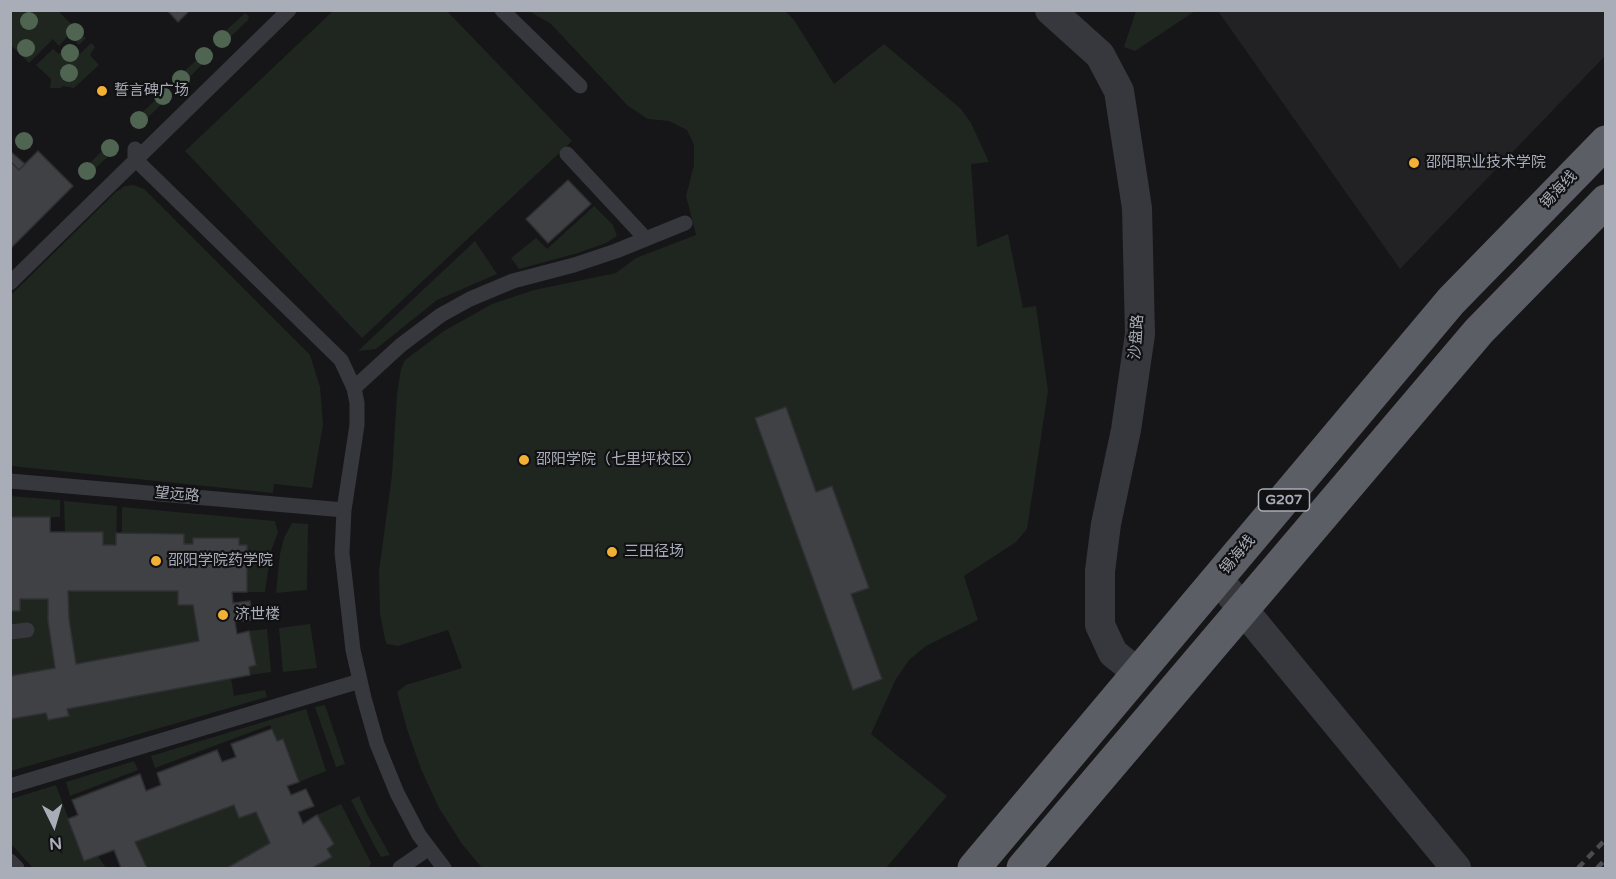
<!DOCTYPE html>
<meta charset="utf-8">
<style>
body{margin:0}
#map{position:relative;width:1616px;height:879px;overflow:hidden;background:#161618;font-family:"Varela Round",sans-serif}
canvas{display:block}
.frame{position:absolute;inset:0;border:12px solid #a8adb8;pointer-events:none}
.north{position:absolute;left:24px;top:795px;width:60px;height:60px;-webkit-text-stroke:4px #111113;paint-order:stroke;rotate:175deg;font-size:16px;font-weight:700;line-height:24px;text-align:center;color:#a8adb8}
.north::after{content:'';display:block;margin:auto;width:21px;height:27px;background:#a8adb8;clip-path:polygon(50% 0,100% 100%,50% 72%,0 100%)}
</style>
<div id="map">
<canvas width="1616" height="879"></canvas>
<div class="frame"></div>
<div class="north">N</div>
</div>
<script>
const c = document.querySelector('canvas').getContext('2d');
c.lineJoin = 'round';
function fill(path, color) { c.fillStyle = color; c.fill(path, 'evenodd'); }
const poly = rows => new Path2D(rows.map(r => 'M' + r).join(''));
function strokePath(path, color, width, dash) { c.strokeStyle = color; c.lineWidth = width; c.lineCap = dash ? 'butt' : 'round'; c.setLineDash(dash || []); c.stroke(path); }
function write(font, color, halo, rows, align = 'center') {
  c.font = font + ' "Varela Round","Noto Sans SC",sans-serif'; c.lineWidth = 4.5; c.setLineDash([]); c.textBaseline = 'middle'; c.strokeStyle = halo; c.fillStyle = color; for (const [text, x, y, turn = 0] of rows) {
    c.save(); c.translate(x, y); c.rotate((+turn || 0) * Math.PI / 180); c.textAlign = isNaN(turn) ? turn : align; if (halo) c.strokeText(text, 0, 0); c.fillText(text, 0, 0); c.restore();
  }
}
const built = poly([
 [1218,11,1605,11,1605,56,1400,269]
]);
const green = poly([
 [334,10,447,11,572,141,362,338,185,151],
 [10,11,58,11,86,38,79,45,69,35,59,46,53,39,29,63,11,45],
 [529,11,785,11,794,20,834,84,884,44,961,109,971,123,989,162,971,164,977,247,1008,234,1023,308,1036,306,1048,391,1027,529,1016,542,964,576,978,620,926,646,909,660,896,679,871,734,947,796,886,868,482,868,462,844,439,808,421,769,407,729,397,692,406,685,462,668,448,630,398,646,387,644,385,639,380,614,379,571,392,475,397,394,401,369,405,360,444,331,492,304,534,290,616,273,636,258,696,235,686,196,694,165,694,145,687,130,669,121,648,119,628,106,551,24],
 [786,408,816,492,868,588,851,594,882,679,853,690],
 [1136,11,1136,10,1195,11,1135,51,1124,47],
 [245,13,249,16,248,20,224,43,219,43,219,37],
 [69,43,80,54,91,43,95,47,90,55,99,65,74,88,62,86,61,88,50,88,51,79,36,65,53,49,59,54],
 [204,53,208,55,207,59,184,83,178,83,178,77],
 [162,94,165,96,165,101,141,124,136,124,136,118],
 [111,145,114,148,113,152,89,174,84,175,82,171,107,146],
 [134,185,144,189,310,355,320,387,323,425,312,488,274,484,273,493,11,466,11,295,116,192,125,186],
 [594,206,613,225,617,236,606,243,578,253,519,269,511,258,536,238,547,249],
 [475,241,497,274,437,300,376,349,358,351],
 [10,496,60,500,60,517,11,517],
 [64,501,117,506,116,545,103,545,103,532,65,532],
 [122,507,275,521,278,532,271,551,265,592,247,592,247,545,239,545,239,538,193,538,193,544,184,544,184,534,122,533],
 [292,523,308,524,307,590,276,593,280,554,284,538],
 [68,591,178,591,178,605,193,605,199,641,76,664,69,619],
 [20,599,48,599,48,621,55,668,11,676,11,611,20,610],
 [310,624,317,668,283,672,279,628],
 [267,629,271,672,250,675,249,667,256,665,249,631],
 [231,678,234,696,265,690,267,697,11,771,10,714,12,719,46,713,48,720,68,715,67,709],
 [325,705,345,764,336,767,315,707],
 [306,709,326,771,299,782,283,739,277,741,270,725,155,768,151,756],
 [134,761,138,770,70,796,66,782],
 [56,785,84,861,98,856,106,868,33,868,11,844,11,799],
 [359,796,367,814,390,855,381,857,374,845,351,800],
 [341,804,371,863,369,868,312,868,331,857,327,849,334,844,317,815],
 [234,805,240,818,256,812,270,843,227,868,147,868,135,842]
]);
const building = poly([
 [167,10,190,10,178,22,167,10],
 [10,151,25,164,19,170,10,161,10,151],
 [38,151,73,186,10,249,10,161,19,170,38,151],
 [568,180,591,204,548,243,526,219,568,180],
 [786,407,816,492,832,486,869,588,851,594,882,679,853,690,755,418,786,407],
 [10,517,50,517,50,532,103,532,103,545,116,545,116,533,184,534,184,544,193,544,193,538,239,538,239,545,247,545,247,592,232,592,233,603,250,601,252,620,235,622,237,634,249,631,256,665,249,667,250,675,67,709,69,716,48,720,46,713,11,719,10,676,55,668,48,621,48,599,20,599,20,611,10,611,10,517],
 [68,591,178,591,178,605,193,605,199,641,76,664,69,619,68,591],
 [272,729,277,741,283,739,299,782,287,786,291,795,306,789,314,806,298,812,303,824,317,815,334,844,327,849,332,857,312,868,227,868,270,843,256,812,239,818,234,805,135,842,147,868,121,868,114,850,84,861,68,819,78,815,72,800,140,774,146,791,161,785,157,773,217,750,222,762,236,757,231,744,272,729]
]);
const service = poly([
 [502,10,580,86],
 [135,149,135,159,341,360,354,388,357,403,357,425,344,510,342,553,353,650,364,698,377,744,397,793,419,835,444,868],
 [567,154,646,239],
 [10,283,289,10],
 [354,388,401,345,441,315,470,299,513,281,574,265,616,251,685,223],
 [10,481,344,510],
 [10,632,27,630],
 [10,786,360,681],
 [10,861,17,868],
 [400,868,429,848]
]);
const minor = poly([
 [1050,10,1100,55,1119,91,1137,208,1140,334,1126,430,1106,524,1100,571,1100,625,1113,653,1138,673],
 [1218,579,1456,868]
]);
const trunk = poly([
 [974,868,1451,301,1606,142],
 [1023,868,1479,331,1606,201]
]);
const rail = poly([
 [1578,868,1606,839],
 [1597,868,1606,859]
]);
const trees = [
 [29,21],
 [75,32],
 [222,39],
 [26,48],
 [70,53],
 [204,56],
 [69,73],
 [181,79],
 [163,96],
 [139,120],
 [24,141],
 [110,148],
 [87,171]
];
const markers = [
 [102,91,6,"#f2b134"],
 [1414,163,6,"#f2b134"],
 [524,460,6,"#f2b134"],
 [612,552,6,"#f2b134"],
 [156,561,6,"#f2b134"],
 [223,615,6,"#f2b134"]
];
const shields = [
 [1284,500,51]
];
const shieldNames = [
 ["G207",1284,500]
];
const poiNames = [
 ["誓言碑广场",114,91],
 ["邵阳职业技术学院",1426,163],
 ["邵阳学院（七里坪校区）",536,460],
 ["三田径场",624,552],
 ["邵阳学院药学院",168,561],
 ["济世楼",235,615]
];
const streetNames = [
 ["锡海线",1559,190,-46],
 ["沙盘路",1137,337,-86],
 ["望远路",177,495,5],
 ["锡海线",1238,555,-50]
];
fill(built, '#222225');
fill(green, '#1e261f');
fill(building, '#404145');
strokePath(building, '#303034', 1.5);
strokePath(service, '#37383d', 15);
strokePath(minor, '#37383d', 30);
strokePath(trunk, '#5b5e65', 33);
strokePath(rail, '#4a4c52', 4.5, [8, 6]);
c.fillStyle = '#506452';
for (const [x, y] of trees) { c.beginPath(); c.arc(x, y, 9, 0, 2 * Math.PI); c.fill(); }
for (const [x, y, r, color] of markers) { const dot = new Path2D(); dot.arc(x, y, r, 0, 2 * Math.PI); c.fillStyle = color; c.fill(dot); strokePath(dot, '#111113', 2); }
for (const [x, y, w] of shields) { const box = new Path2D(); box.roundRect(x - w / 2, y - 11, w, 22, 4.5); c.fillStyle = '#111113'; c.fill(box); strokePath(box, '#a8adb8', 1.5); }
write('bold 14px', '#a8adb8', null, shieldNames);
write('15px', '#a8adb8', '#111113', poiNames, 'left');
write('15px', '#a8adb8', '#111113', streetNames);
</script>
